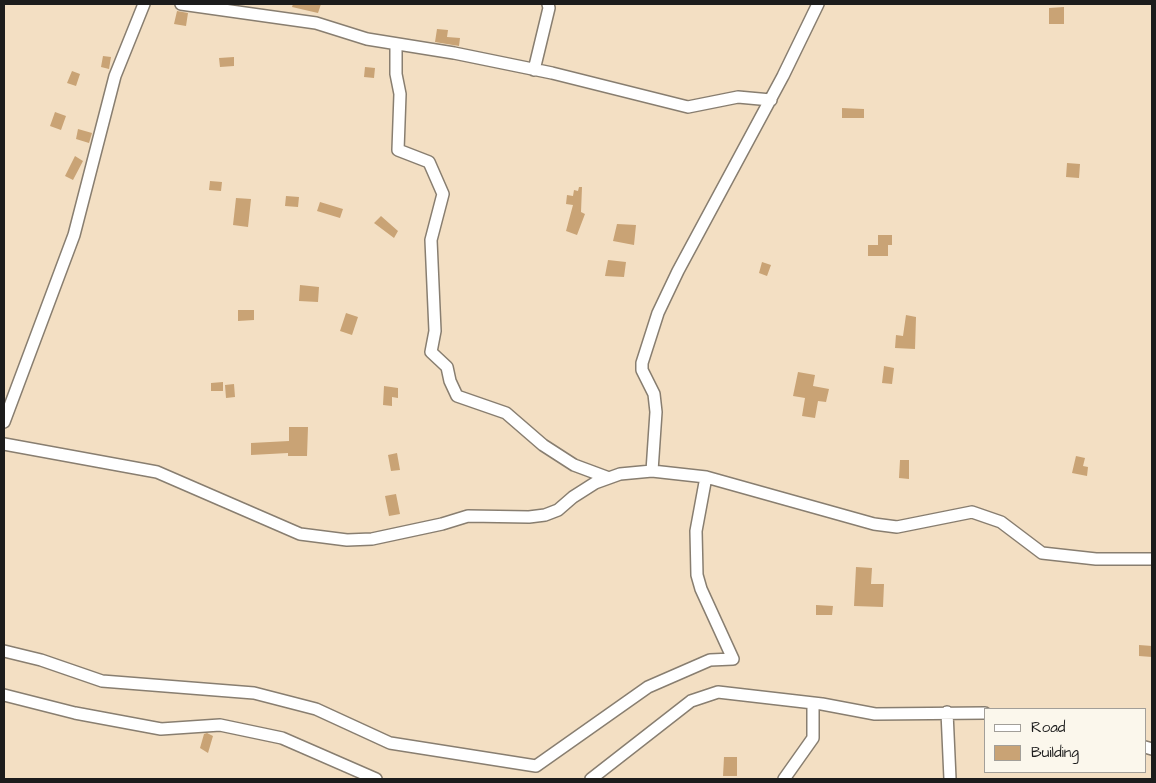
<!DOCTYPE html>
<style>
body{margin:0}
#map{position:relative;width:1156px;height:783px;overflow:hidden;background:#f3dfc3;font-family:"Architects Daughter",sans-serif}
canvas{display:block}
.frame{position:absolute;inset:0;border:5px solid #1c1c1c;pointer-events:none}
.legend{position:absolute;left:984px;top:708px;width:162px;height:65px;box-sizing:border-box;background:#fbf7ec;border:1px solid #a29f99;margin:0;padding:6px 9px;list-style:none;font-size:15px;color:#1c1c1c}
.legend li{display:flex;align-items:center;gap:10px;height:25px}
.legend b{width:25px;border:1px solid #a29f99}
</style>
<div id="map">
<canvas width="1156" height="783"></canvas>
<div class="frame"></div>
<ul class="legend">
<li><b style="height:6px;background:#fff"></b>Road</li>
<li><b style="height:14px;background:#c9a375"></b>Building</li>
</ul>
</div>
<script>
const c = document.querySelector('canvas').getContext('2d');
c.lineJoin = 'round';
function fill(path, color) { c.fillStyle = color; c.fill(path, 'evenodd'); }
const poly = rows => new Path2D(rows.map(r => 'M' + r).join(''));
function strokePath(path, color, width, dash) { c.strokeStyle = color; c.lineWidth = width; c.lineCap = dash ? 'butt' : 'round'; c.setLineDash(dash || []); c.stroke(path); }
const building = poly([
 [293,4,321,4,318,13,292,7],
 [1064,7,1064,24,1049,24,1049,8],
 [177,11,188,13,186,26,174,24],
 [437,29,448,30,447,37,460,38,459,46,435,42],
 [103,56,111,57,109,69,101,67],
 [234,57,234,66,220,67,219,58],
 [365,67,375,68,374,78,364,77],
 [72,71,80,74,76,86,67,83],
 [842,108,864,109,864,118,842,118],
 [55,112,66,116,61,130,50,126],
 [78,129,92,133,89,143,76,139],
 [75,156,83,161,73,180,65,176],
 [1067,163,1080,164,1079,178,1066,177],
 [210,181,222,182,221,191,209,190],
 [579,187,582,187,581,212,585,214,577,235,566,231,573,205,566,204,567,195,573,196,574,190,578,191],
 [286,196,299,197,298,207,285,206],
 [236,198,251,199,248,227,233,225],
 [320,202,343,209,340,218,317,211],
 [381,216,398,231,394,238,374,223],
 [617,224,636,225,634,245,613,241],
 [878,235,892,235,892,245,888,245,888,256,868,256,868,245,878,245],
 [608,260,626,262,624,277,605,276],
 [762,262,771,265,767,276,759,273],
 [300,285,319,287,318,302,299,301],
 [238,310,254,310,254,320,238,321],
 [346,313,358,317,352,335,340,331],
 [906,315,916,317,915,349,895,348,896,335,903,336],
 [884,366,894,368,892,384,882,383],
 [798,372,815,375,813,386,829,389,826,402,818,401,815,418,802,416,805,398,793,396],
 [223,382,223,391,211,391,211,383],
 [234,384,235,397,226,398,225,385],
 [384,386,398,388,398,398,392,397,392,406,383,405],
 [289,427,308,427,307,456,288,456,288,453,251,455,251,443,289,441],
 [397,453,400,470,391,471,388,455],
 [1076,456,1085,458,1083,466,1088,467,1087,476,1072,473],
 [900,460,909,460,909,479,899,478],
 [396,494,400,514,389,516,385,496],
 [856,567,872,568,871,584,884,584,883,607,854,606],
 [816,605,833,606,832,615,816,615],
 [1139,645,1152,646,1152,657,1139,656],
 [207,733,213,736,208,753,200,748,204,734],
 [724,757,737,757,737,776,723,776]
]);
const street = poly([
 [181,4,316,23,367,39,454,53,552,73,688,107,738,97,771,100],
 [396,44,396,74,400,94,398,150,429,162,443,194,431,240,435,331,431,352,447,367,450,381,457,396,506,413,543,445,574,465,609,478],
 [534,70,549,8,548,4],
 [4,422,74,235,115,76,144,4],
 [4,444,157,472,300,534,347,540,372,539,442,524,468,516,529,517,545,515,558,510,573,497,595,483,620,474,652,471,656,412,654,394,642,370,642,363,658,313,678,271,783,76,818,4],
 [652,471,706,477,874,524,897,527,972,512,1001,522,1042,553,1096,559,1152,559],
 [4,651,41,660,102,681,254,693,316,709,390,743,536,766,648,687,710,660,733,659,701,589,697,575,696,531,706,477],
 [4,695,75,713,161,729,220,725,282,738,376,779],
 [947,712,950,779],
 [1145,747,1152,749],
 [591,779,691,701,718,692,822,704,875,714,985,713],
 [784,779,813,738,813,703]
]);
fill(building, '#c9a375');
strokePath(street, '#887e70', 14);
strokePath(street, '#fff', 11);
</script>
